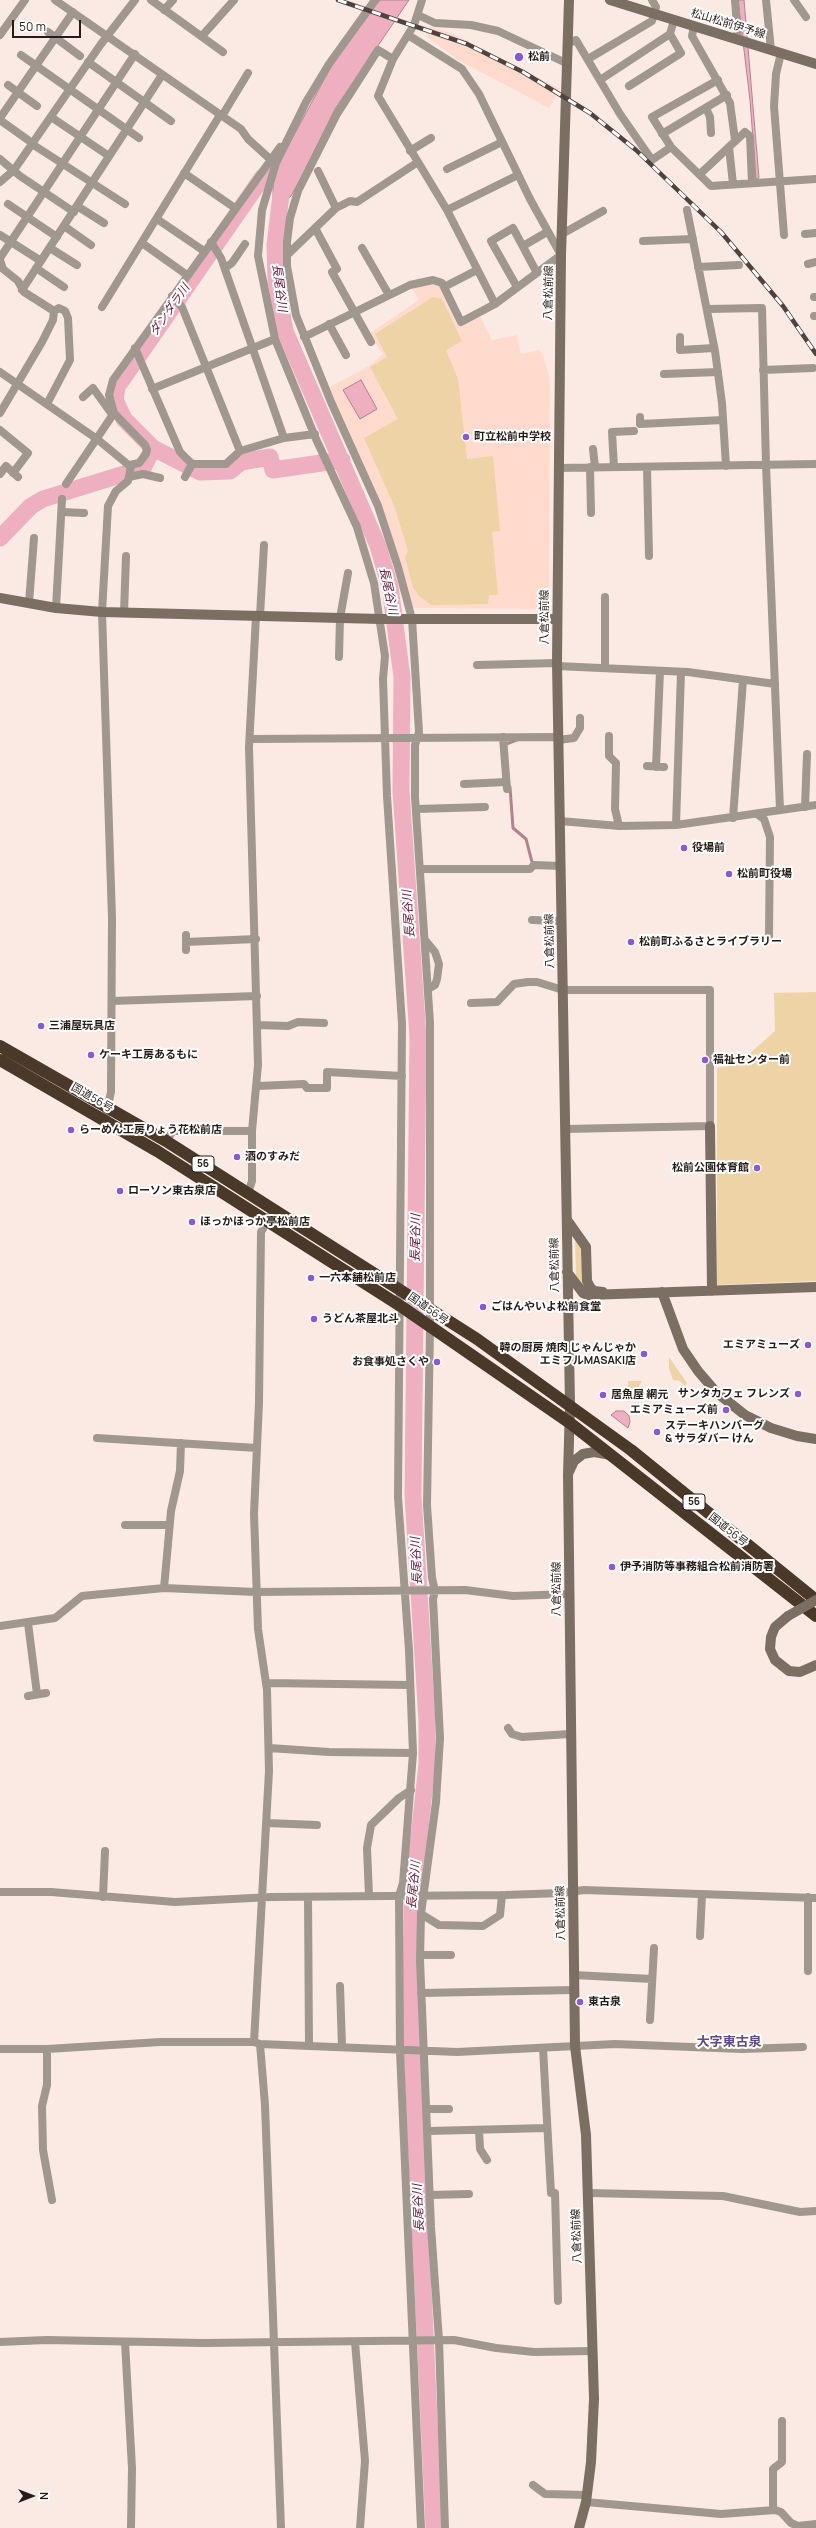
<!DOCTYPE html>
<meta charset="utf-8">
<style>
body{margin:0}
#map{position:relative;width:816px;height:2528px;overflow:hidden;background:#fbeae3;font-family:Manrope,sans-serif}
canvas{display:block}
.north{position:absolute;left:12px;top:2476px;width:40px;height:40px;-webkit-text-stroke:3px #fff;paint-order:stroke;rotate:90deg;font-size:11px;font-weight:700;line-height:16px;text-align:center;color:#251b17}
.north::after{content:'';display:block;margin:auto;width:14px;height:18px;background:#251b17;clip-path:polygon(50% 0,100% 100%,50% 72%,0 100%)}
.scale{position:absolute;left:12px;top:20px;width:69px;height:18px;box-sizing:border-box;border:2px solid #251b17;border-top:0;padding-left:5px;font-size:12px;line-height:14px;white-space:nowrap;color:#251b17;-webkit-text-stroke:3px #fff;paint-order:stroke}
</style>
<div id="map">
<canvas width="816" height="2528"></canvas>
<div class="north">N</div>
<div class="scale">50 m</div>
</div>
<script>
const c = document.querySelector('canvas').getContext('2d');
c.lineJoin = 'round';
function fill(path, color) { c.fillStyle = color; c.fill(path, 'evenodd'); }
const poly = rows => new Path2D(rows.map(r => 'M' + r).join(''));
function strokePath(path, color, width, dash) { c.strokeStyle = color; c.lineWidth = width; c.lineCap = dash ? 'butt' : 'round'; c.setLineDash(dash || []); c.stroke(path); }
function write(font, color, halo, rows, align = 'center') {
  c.font = font + ' Manrope,"Noto Sans JP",sans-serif'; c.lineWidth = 4; c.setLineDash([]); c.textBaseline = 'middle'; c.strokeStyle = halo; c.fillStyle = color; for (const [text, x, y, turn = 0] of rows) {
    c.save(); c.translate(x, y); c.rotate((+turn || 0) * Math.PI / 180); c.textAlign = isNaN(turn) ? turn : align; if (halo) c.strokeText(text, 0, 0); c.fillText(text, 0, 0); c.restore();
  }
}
const built = poly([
 [430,26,456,35,560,89,549,108,458,60,426,36],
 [430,283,440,285,459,326,480,316,492,340,517,335,521,354,539,350,542,353,550,379,549,594,547,603,541,609,413,608,390,531,328,388,369,366,383,354,369,334,419,300,411,286]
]);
const green = poly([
 [433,297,442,299,462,341,446,350,458,379,467,459,493,456,500,531,492,532,498,595,489,595,488,604,431,605,420,597,413,587,405,557,408,551,395,508,364,438,398,419,370,367,387,357,375,334],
 [816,992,816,1281,717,1285,717,1068,738,1064,775,1031,774,993],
 [575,1235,584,1246,587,1289,576,1280],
 [669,1357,687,1383,685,1386,680,1381,673,1380,669,1368],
 [628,1381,642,1381,636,1392,623,1401,623,1387,628,1386]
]);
const water = poly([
 [380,0,409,0,335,109,302,176,291,196,281,206,279,215,275,219,273,215,273,178,281,159,333,63,380,0],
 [738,0,744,0,759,178,756,179,750,100,738,0],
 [361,380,377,409,360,419,343,390,361,380],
 [616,1411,624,1411,629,1416,630,1422,628,1428,611,1415,616,1411]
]);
const stream = poly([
 [506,744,517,740],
 [510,787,513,828,526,839,532,862]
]);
const river = poly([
 [281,195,275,245,276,280,285,331,378,546,390,587,402,677,401,791,418,1037,413,1495,427,1721,427,1764,412,1902,411,2029,434,2528],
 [153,448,200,472,230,471,241,462,270,457,273,470,342,460],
 [0,538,31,506,43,499,143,468,153,448,124,419,115,400,117,387,262,178,268,173]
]);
const street = poly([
 [55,0,241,129,248,139,270,159],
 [151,0,223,52],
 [375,0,329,64,306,102,276,163,262,210,258,256,275,339,316,439,357,527,374,583,385,656,383,679,387,796,402,1024,398,1497,409,1650,413,1753,403,1883,399,1896,400,2051,421,2528],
 [422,0,414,25,393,59,378,50,337,114,298,191,290,218,287,242,287,266,296,315,331,402,378,506,398,567,412,619,419,732,415,745,415,797,430,1023,430,1327,427,1505,432,1578,435,1591,433,1599,440,1738,436,1802,421,1914,420,1960,431,2227,439,2340,445,2528],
 [735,0,738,40],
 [766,0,771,50],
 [794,0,806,17],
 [164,10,173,0],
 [418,15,435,23,471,25,498,31,566,63],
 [694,26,692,36,730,103,735,140],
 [48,32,80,56],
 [0,35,25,0],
 [202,36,234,0],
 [567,44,576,40,620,114,652,160,671,147],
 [781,53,776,74,774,106,784,235],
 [21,55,139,138],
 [588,59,652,21,656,7,652,0],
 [88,62,171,121],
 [600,80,670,34,674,20],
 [718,80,652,117,671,147,711,186,816,179],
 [8,85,37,106],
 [629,86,681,53,670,34],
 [706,108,710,117,711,133],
 [222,116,248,73],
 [51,117,109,156],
 [0,118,73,12],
 [0,120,28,140],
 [662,134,727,95],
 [32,144,125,204],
 [729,147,733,184],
 [410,151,431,138],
 [0,159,20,176,74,212],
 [418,162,447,210,495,304],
 [447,169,502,142],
 [318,171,336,208],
 [184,173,235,208],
 [700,174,745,132,750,136,752,183],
 [0,182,14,170,101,44,135,0],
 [8,204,57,237],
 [77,206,104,223],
 [447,210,518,175],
 [687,210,715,351,722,403,726,466],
 [157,219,204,251],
 [64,226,91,245],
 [315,228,337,269,332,272,371,342],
 [562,234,603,211],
 [805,234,816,233],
 [0,235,41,261],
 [643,241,693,239],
 [211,242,221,258,284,438],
 [142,243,187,275],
 [523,246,547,232],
 [50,248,77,265],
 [362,248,389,295],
 [287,255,336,208,350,201,357,202,418,162,378,96,393,59],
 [0,258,135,54],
 [0,260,3,269,18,281,24,292,54,311],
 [808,264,816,262],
 [698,267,739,265],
 [36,268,64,287],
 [225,268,232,263,245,244],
 [444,287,477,270],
 [517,287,491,241,513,228,537,273],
 [22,290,162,75],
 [172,296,182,307,240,451],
 [814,297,816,297],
 [102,307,220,115],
 [707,309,762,308,766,465,780,810],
 [814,316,816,316],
 [329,324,346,355],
 [304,337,410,285,433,280,442,283,461,322,495,304,561,255,530,199,479,94,462,69,408,35],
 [680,337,680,350,714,348],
 [135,348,180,452,192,464,226,464,240,451,284,438,315,434],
 [763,370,813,368],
 [0,372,97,439,131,467,128,481,116,491,108,506,102,612,112,918,111,1092,105,1120],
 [664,374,718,372],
 [152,389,275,339],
 [83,397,93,388,111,413],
 [0,413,42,342,53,320,54,311,59,308,65,311,68,318,70,360,47,404],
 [114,413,145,445,147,450,146,454,139,463,130,465],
 [640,417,640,424,723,420],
 [0,430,28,453,13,473],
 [593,449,595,467],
 [590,467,591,513],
 [614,467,612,432,634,431],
 [647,467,649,556],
 [558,468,816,464],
 [0,474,6,466,18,477],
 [129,477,143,474,160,478],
 [185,477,192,464],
 [66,484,114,413,109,395,113,380,280,147],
 [62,512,84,513],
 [605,597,605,668],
 [29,603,34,538],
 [56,608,62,499],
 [124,613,126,556],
 [260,616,264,545],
 [339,657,340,618,348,573],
 [477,665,557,663],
 [557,666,688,672,775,684],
 [609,736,609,756,616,763,615,809,619,826],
 [503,737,507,789],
 [250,739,558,737],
 [558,740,574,738,580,728,580,718],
 [647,766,664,767],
 [656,767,660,671],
 [464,784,506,782],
 [805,807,807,754],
 [416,809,485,807],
 [757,814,764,819,770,837,769,936],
 [733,818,743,680],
 [560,821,619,826,676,825,816,805],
 [676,825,681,672],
 [420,869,530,869,534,865,561,866],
 [532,920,561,921],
 [186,935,186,950],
 [425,940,435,952,439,964,437,979,435,985,428,989],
 [186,942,256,939],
 [112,1001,257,996],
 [471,1003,497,1002,514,984,528,982,537,982,563,990,710,990,710,1126,565,1129],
 [257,1025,288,1026,298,1022,324,1023],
 [258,1086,304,1084,307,1088,327,1088,327,1072,402,1076],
 [166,1141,173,1131,252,1131],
 [248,1193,252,1181,252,1131,258,1065,249,747,256,616],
 [97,1438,257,1448],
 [125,1525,169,1525],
 [164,1588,171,1511,180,1471,181,1443],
 [28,1623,37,1694],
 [0,1626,55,1618,82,1596,164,1588,256,1592,465,1590,513,1596,569,1594],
 [266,1683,410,1685],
 [28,1696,46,1693],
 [508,1728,512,1734,522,1737,570,1734],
 [269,1748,329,1752,413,1753],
 [267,1823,317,1825],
 [0,1892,51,1892,175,1902,271,1897,505,1895,562,1893,584,1890,816,1898],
 [369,1896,367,1848,371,1825,399,1798,411,1790],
 [103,1897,105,1851],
 [308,1897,309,2045],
 [808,1897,808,1971],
 [421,1914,439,1925,483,1926,500,1915,502,1895],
 [700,1936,702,1894],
 [420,1955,451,1955],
 [574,1975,652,1979],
 [340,1986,342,2047],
 [421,1993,574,1990],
 [650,2020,654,1948],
 [254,2042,269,1771,267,1690,258,1629,254,1514,259,1402,261,1232,274,1209],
 [260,2044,265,2105,281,2528],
 [543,2048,551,2193,555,2193,558,2301],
 [0,2049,47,2049,160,2042,254,2042,260,2044,457,2052,615,2044,742,2049,803,2047],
 [47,2049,47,2085,42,2106,43,2150,52,2200],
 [427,2109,449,2109],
 [479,2130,480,2149,487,2160],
 [428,2131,547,2128],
 [588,2193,723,2196,800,2212,816,2211],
 [430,2195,469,2194],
 [0,2342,46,2340,204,2343,454,2340,496,2348,534,2352,592,2351],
 [125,2342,132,2468,131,2528],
 [355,2342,365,2461,360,2528],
 [533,2485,545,2494,587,2495],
 [586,2502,721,2514,775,2510,781,2512,791,2523,798,2526,816,2524],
 [773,2510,773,2469,782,2462,782,2421]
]);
const secondary = poly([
 [569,0,561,255,557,663,570,1405,568,1475,575,2046,586,2135,594,2399,591,2462,586,2502,579,2528],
 [610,0,816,64],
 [0,598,56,608,102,612,381,619,557,619],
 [710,1126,712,1291],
 [567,1220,586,1247,587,1281,590,1287,594,1291,603,1292],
 [567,1272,583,1293,588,1295,816,1287],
 [662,1292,683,1349,698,1371,716,1392,745,1415,771,1428,797,1436,816,1439],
 [569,1472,574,1461,583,1454,594,1452,611,1455],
 [788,1616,775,1627,771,1637,770,1649,775,1660,789,1671,800,1672,816,1665]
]);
const highway = poly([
 [0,1046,166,1141,477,1339,631,1450,816,1600],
 [0,1060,157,1151,402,1307,570,1423,816,1616]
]);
const rail = poly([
 [338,0,467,44,523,72,590,113,636,150,721,232,783,306,816,354]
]);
const secondaryBridge = poly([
 [788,1616,816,1600]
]);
const markers = [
 [519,57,5,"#8a5ad3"],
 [466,437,4,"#8a5ad3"],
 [684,848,4,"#8a5ad3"],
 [729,874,4,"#8a5ad3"],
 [631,942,4,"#8a5ad3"],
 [41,1026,4,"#8a5ad3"],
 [91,1055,4,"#8a5ad3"],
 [705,1060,4,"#8a5ad3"],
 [71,1130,4,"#8a5ad3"],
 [237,1157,4,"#8a5ad3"],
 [757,1168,4,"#8a5ad3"],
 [120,1191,4,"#8a5ad3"],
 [192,1222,4,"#8a5ad3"],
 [311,1278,4,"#8a5ad3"],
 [483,1307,4,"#8a5ad3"],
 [314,1319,4,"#8a5ad3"],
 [808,1345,4,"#8a5ad3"],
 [644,1354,4,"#8a5ad3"],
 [437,1362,4,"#8a5ad3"],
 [798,1394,4,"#8a5ad3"],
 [603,1395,4,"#8a5ad3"],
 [726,1410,4,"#8a5ad3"],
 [657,1432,4,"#8a5ad3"],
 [612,1567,4,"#8a5ad3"],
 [580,2002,4,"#8a5ad3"]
];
const shields = [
 [203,1164,22],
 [694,1502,22]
];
const shieldNames = [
 ["56",203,1164],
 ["56",694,1502]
];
const streetNames = [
 ["松山松前伊予線",728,24,17],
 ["八倉松前線",549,293,-89],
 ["八倉松前線",545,617,-90],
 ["八倉松前線",550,941,-91],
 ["国道56号",92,1098,30],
 ["八倉松前線",555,1265,-91],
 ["国道56号",428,1309,35],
 ["国道56号",728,1530,38],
 ["八倉松前線",557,1589,-90],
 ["八倉松前線",561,1913,-91],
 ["八倉松前線",577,2236,-92]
];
const poiNames = [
 ["松前",528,57],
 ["町立松前中学校",474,437],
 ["役場前",692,848],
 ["松前町役場",737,874],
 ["松前町ふるさとライブラリー",639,942],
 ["三浦屋玩具店",49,1026],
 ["ケーキ工房あるもに",99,1055],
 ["福祉センター前",713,1060],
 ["らーめん工房りょう花松前店",79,1130],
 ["酒のすみだ",245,1157],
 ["松前公園体育館",749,1168,"right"],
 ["ローソン東古泉店",128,1191],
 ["ほっかほっか亭松前店",200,1222],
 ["一六本舗松前店",319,1278],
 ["ごはんやいよ松前食堂",491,1307],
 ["うどん茶屋北斗",322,1319],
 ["エミアミューズ",800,1345,"right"],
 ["韓の厨房 焼肉 じゃんじゃか",636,1348,"right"],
 ["エミフルMASAKI店",636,1361,"right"],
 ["お食事処さくや",429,1362,"right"],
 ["サンタカフェ フレンズ",790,1394,"right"],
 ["居魚屋 網元",611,1395],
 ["エミアミューズ前",718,1410,"right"],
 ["ステーキハンバーグ",665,1426],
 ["& サラダバー けん",665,1439],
 ["伊予消防等事務組合松前消防署",620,1567],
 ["東古泉",588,2002]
];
const waterNames = [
 ["長尾谷川",279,288,83],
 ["ダンダラ川",170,310,-55],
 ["長尾谷川",388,591,78],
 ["長尾谷川",409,914,-94],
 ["長尾谷川",416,1238,-89],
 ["長尾谷川",417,1561,-93],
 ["長尾谷川",414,1885,-85],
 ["長尾谷川",419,2208,-93]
];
const quarterNames = [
 ["大字東古泉",729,2042]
];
fill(built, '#ffdacd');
fill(green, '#edd3a5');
fill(water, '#eeafc1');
strokePath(water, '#b2838e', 1);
strokePath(stream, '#b2838e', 3);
strokePath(river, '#eeafc1', 17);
strokePath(street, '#a0978f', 8);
strokePath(secondary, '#7b6e63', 10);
strokePath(highway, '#4a3829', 12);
strokePath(rail, '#4e433e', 4.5);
strokePath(rail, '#fff', 3, [9]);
strokePath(secondaryBridge, '#7b6e63', 10);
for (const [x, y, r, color] of markers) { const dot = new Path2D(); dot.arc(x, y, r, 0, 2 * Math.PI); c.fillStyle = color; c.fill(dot); strokePath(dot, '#fff', 1.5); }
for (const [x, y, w] of shields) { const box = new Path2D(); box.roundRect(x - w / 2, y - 8, w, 16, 3); c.fillStyle = '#fff'; c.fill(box); strokePath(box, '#251b17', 1); }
write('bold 10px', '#251b17', null, shieldNames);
write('11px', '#251b17', '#fff', streetNames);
write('bold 11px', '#251b17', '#fff', poiNames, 'left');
write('italic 12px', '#631a37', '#fff', waterNames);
write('bold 13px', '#604a87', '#fff', quarterNames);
</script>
